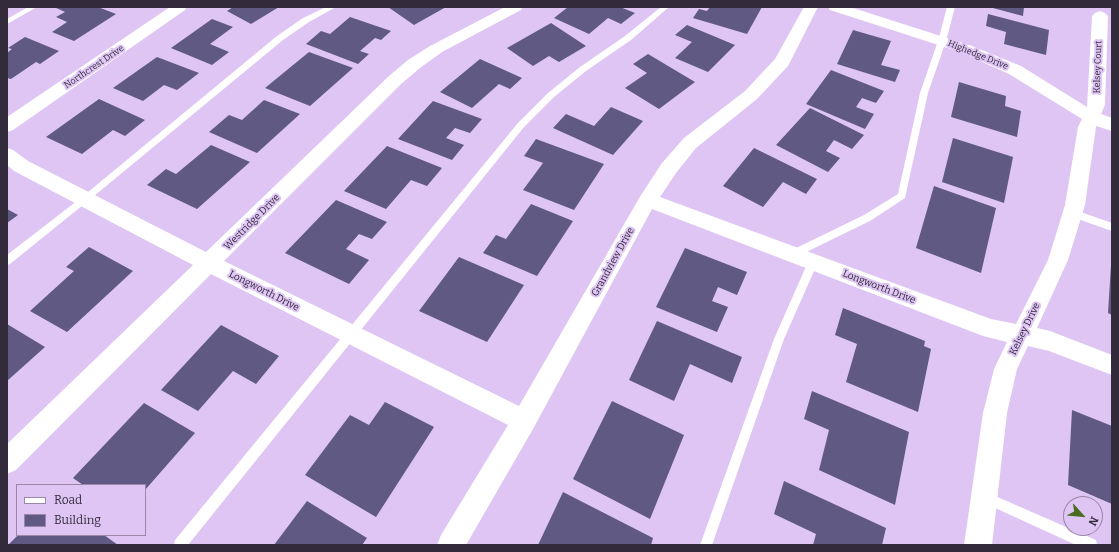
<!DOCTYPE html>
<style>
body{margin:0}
#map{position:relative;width:1119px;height:552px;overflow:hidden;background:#dec5f3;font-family:Bitter,serif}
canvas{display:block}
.frame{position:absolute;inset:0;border:8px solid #332a3b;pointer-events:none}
.legend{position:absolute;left:16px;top:484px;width:130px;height:52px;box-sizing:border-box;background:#dec5f3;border:1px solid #9a87a9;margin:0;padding:5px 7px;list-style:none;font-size:12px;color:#332a3b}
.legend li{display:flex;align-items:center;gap:8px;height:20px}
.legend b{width:20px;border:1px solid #9a87a9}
.north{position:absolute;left:1063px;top:496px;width:40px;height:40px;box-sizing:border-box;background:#dec5f3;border:1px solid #9a87a9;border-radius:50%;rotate:117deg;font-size:11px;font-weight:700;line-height:16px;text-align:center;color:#332a3b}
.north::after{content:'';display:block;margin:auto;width:14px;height:18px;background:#4c6b21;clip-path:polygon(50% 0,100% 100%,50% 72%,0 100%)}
</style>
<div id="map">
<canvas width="1119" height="552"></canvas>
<div class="frame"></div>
<ul class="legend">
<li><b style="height:5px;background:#fff"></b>Road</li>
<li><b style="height:11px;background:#5f5984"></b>Building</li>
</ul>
<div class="north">N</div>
</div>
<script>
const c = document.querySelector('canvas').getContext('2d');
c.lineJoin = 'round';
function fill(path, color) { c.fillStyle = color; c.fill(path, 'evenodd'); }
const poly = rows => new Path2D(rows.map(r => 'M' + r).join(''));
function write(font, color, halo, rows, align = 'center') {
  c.font = font + ' Bitter,serif'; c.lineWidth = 4; c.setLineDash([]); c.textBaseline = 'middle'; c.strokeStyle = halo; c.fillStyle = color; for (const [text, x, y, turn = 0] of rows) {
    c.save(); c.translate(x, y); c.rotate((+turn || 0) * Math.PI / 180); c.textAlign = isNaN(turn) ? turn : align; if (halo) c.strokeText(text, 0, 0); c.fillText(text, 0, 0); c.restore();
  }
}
const building = poly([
 [54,7,98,7,116,14,74,41,52,32,67,22,56,17,65,12],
 [233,7,279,7,251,24,227,11],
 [388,7,446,7,414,25],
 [568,7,620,7,635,13,621,24,608,18,589,34,554,18],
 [710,7,762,7,747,34,693,18,699,9,707,11],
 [989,7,1024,7,1023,16],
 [988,14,1049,30,1046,55,1004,44,1006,32,986,26],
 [350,17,391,31,381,40,375,38,360,51,369,54,358,64,306,44,321,31,330,34],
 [212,19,233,27,210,44,229,52,212,65,171,48],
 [551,23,586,46,559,62,549,56,533,66,507,48],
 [687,25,735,45,708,72,675,58,692,42,675,35],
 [853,30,891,41,881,65,900,70,895,82,837,64],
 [25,37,59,51,40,64,36,62,11,79,7,78,7,53,12,49,8,48],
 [309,52,353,68,310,106,265,88],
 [648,54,695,82,659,109,625,88,647,73,633,64],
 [157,57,199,73,177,90,164,85,143,101,113,88],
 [480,59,522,78,510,89,499,84,472,108,440,92],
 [831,70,884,91,876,103,862,98,856,107,874,114,865,129,806,104],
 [959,82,1006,96,1005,106,1021,111,1017,137,951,117],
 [99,99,145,120,125,136,113,130,82,154,46,137],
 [264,100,300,114,257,153,209,132,229,115,242,120],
 [433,101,482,119,470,133,455,128,446,138,464,145,452,160,398,139],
 [611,107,643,121,613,155,553,128,566,114,594,126],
 [810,108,864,135,852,149,834,140,826,151,840,158,828,172,776,145],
 [953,138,1013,157,1004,203,942,182],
 [536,139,604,164,574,210,523,190,543,163,524,156],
 [211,145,250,162,197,209,147,185,166,169,176,174],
 [387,146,442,168,427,186,411,180,386,209,344,191],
 [754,148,817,179,806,194,783,182,763,207,723,186],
 [934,186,996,208,981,273,916,248],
 [336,200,387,222,372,239,359,234,346,249,369,260,349,284,285,253],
 [531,204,573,221,537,276,483,253,496,235,506,239],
 [7,209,18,215,7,223],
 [89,247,133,271,67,332,30,311,74,271,66,267],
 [685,248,747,272,737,295,718,287,712,301,728,307,717,332,656,307],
 [459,257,524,285,487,342,419,311],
 [1111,265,1112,265,1112,315,1108,313],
 [843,308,925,341,924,346,931,349,918,412,846,382,857,344,835,335],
 [657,321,742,357,732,383,690,364,674,401,629,380],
 [7,324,45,347,7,381],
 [221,325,279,356,256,384,233,371,198,411,161,390],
 [812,391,909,432,895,505,819,470,829,430,804,419],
 [612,401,684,435,650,519,573,479],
 [385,402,434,427,376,517,305,475,350,415,369,425],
 [144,403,195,433,145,490,145,485,83,485,73,478],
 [1072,410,1112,426,1112,504,1068,485],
 [784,481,886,528,882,545,813,545,816,534,774,514],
 [563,492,653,538,651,545,538,545],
 [307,501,367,538,362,545,274,545],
 [18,535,104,535,118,545,8,545]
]);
const lane = poly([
 [28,7,37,7,7,24,7,19,28,7],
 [326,7,336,7,309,22,283,40,88,201,10,264,7,265,7,255,82,197,277,36,303,18,326,7],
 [661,7,669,7,631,40,586,71,554,97,524,127,188,545,174,545,175,540,518,123,548,93,580,67,625,36,661,7],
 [947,7,955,7,946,41,928,93,905,198,870,221,796,257,790,257,788,254,790,251,864,215,898,194,920,93,938,41,947,7],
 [1072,209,1112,223,1112,231,1069,216,1067,213,1072,209],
 [813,258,816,259,818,262,784,339,712,545,700,545,774,339,808,262,810,259,813,258],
 [986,492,1096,540,1097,545,1076,545,982,502,980,498,982,494,986,492]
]);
const street = poly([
 [170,7,187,7,185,10,13,130,7,132,7,117,170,7],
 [505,7,523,7,521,10,442,52,420,68,401,84,224,261,519,406,641,195,662,163,684,138,745,91,775,59,804,7,818,7,788,66,757,99,696,148,676,173,660,197,991,319,1016,324,1048,260,1065,205,1078,127,1082,119,1009,74,960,52,830,10,828,7,850,7,972,46,1021,66,1087,107,1092,16,1095,13,1100,11,1105,13,1108,16,1105,105,1101,114,1112,118,1112,131,1096,126,1096,127,1085,205,1068,260,1037,328,1050,331,1112,355,1112,375,1049,351,1028,346,1017,369,1007,413,992,545,964,545,983,413,994,369,1007,342,983,336,652,209,533,429,466,545,437,545,441,535,508,425,211,274,16,470,7,474,7,444,193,265,14,171,7,165,7,148,13,150,28,161,206,252,389,76,408,60,430,46,505,7]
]);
const farStreetnames = [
 ["Highedge Drive",978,55,22],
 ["Northcrest Drive",94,67,-34],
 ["Kelsey Court",1098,67,-88]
];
const streetNames = [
 ["Westridge Drive",252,222,-45],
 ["Grandview Drive",613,262,-61],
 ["Longworth Drive",879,287,21],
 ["Longworth Drive",264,291,27],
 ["Kelsey Drive",1025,329,-64]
];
fill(building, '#5f5984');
fill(lane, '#fff');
fill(street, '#fff');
write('9px', '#332a3b', '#dec5f3', farStreetnames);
write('10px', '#332a3b', '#dec5f3', streetNames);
</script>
